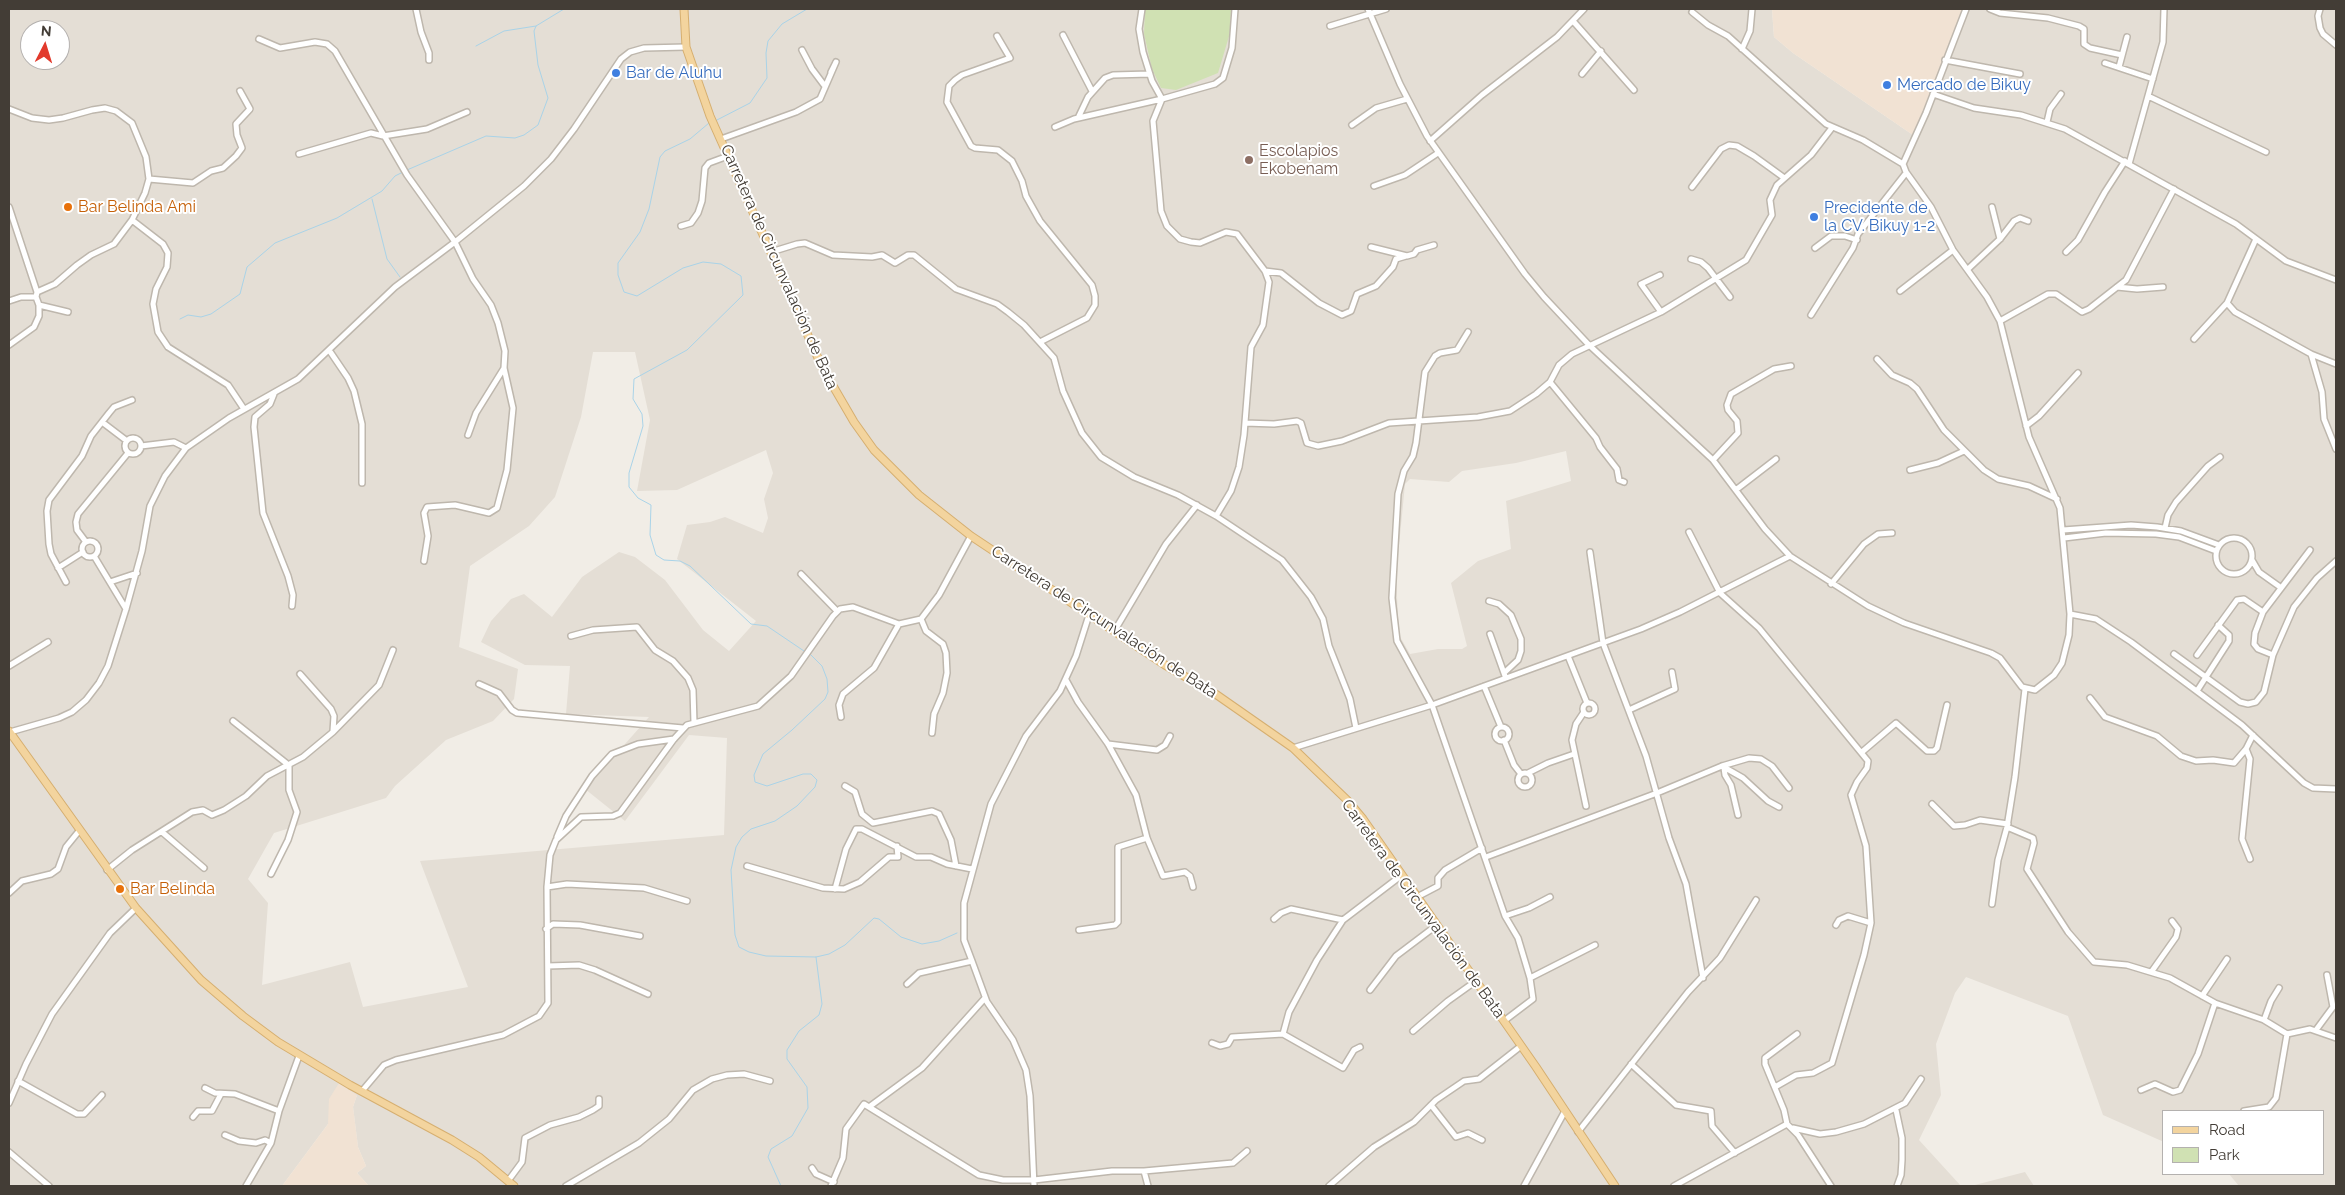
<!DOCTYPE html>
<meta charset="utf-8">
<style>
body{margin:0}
#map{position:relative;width:2345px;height:1195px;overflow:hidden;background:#f1ede6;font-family:Raleway,sans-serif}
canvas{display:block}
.frame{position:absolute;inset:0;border:10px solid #433d36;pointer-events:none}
.legend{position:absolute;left:2162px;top:1110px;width:162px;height:65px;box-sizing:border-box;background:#fff;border:1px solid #b4b1af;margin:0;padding:6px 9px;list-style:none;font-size:15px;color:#433d36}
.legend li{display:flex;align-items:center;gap:10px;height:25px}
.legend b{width:25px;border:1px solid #b4b1af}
.north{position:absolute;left:20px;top:20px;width:50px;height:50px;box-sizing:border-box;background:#fff;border:1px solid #b4b1af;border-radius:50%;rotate:5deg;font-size:14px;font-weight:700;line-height:20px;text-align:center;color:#433d36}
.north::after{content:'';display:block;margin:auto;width:18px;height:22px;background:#e23a2c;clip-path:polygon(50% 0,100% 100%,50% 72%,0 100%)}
</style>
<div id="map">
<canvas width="2345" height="1195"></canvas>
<div class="frame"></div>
<ul class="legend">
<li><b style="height:6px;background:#f3d49e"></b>Road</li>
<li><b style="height:14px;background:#d0e1b3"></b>Park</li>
</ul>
<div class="north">N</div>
</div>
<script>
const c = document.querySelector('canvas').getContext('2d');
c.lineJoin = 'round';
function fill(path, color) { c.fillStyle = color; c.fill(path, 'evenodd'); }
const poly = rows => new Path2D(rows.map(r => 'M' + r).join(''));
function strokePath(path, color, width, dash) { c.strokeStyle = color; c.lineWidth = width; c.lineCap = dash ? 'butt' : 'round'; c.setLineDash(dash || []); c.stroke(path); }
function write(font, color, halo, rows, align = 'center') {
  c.font = font + ' Raleway,sans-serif'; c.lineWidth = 4; c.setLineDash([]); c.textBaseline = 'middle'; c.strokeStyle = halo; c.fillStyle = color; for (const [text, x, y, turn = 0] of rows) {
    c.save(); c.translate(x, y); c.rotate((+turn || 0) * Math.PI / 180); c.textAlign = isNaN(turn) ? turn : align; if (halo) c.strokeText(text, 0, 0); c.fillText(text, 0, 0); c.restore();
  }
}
const residential = poly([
 [9,9,1145,9,1143,16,1230,33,1231,9,1772,9,1774,37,1793,53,1913,135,1964,9,2336,9,2336,1186,2239,1186,2229,1174,2324,1174,2324,1111,2164,1111,2164,1142,2103,1115,2068,1016,1966,977,1955,993,1936,1044,1941,1095,1919,1140,1961,1186,369,1186,357,1173,366,1166,358,1147,353,1107,357,1095,328,1124,282,1186,9,1186],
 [30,30,60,30,60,60,30,60],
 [593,352,635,352,650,420,637,491,677,490,766,450,773,473,764,499,768,518,763,533,725,517,710,522,687,525,677,559,756,621,729,651,703,630,665,580,635,557,619,552,582,577,552,617,524,594,511,599,491,621,481,642,525,665,570,666,566,714,649,717,585,789,625,821,689,735,727,738,724,835,420,861,468,987,363,1007,350,962,262,985,268,903,248,879,274,833,386,798,395,786,446,740,493,721,514,699,518,669,459,647,470,566,529,526,555,497,581,417],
 [1566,451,1571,481,1506,501,1511,549,1478,561,1451,583,1467,646,1462,649,1438,649,1410,654,1399,635,1396,577,1405,484,1410,479,1449,482,1462,471,1516,463],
 [2025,1172,2034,1186,1971,1186]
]);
const commercial = poly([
 [1772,9,1964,9,1913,135,1793,53,1774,37],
 [339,1083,357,1095,353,1107,358,1147,366,1166,357,1173,369,1186,282,1186,328,1124,329,1099]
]);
const green = poly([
 [1145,9,1231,9,1230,33,1218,73,1176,90,1161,88,1152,69,1144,34]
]);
const stream = poly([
 [476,46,504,31,536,26],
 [715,121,750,103,767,78,766,53,768,41,782,24,807,9],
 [709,123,690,139,665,151,660,157,649,209,640,232,618,263,618,275,624,292,637,296,683,268,703,262,721,264,741,276,743,295,687,350,634,379,633,399,642,414,643,426,629,473,629,487,638,498,651,505,650,535,656,555,664,560,680,561,690,566,751,624,767,626,804,651],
 [407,170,486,136,515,138,524,135,538,125,548,98,538,65,534,31,536,26,564,9],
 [372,199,387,259,400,277],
 [180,319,188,315,201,317,211,314,240,294,247,267,275,243,337,218,382,191,395,176,403,172],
 [810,654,822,666,827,679,828,692,825,699,792,730,763,754,754,775,755,782,767,786,803,774,811,774,817,780,815,787,797,806,775,821,751,829,742,837,736,847,731,870,735,935,739,947,749,952,766,956,816,957,829,954,845,945,874,918,879,919,901,937,922,944,939,941,957,933],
 [781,1186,768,1157,771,1149,792,1136,808,1108,807,1087,787,1059,787,1050,799,1031,819,1015,822,1004,816,957]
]);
const minor = poly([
 [416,9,421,32,429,53,429,60],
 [1368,9,1400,84,1427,136,1525,274,1544,297,1589,345,1713,460,1765,529,1790,556,1868,606,1904,623,1991,653,2000,658,2022,687,2035,690,2054,675,2062,663,2069,635,2070,614,2060,508,2029,437,2000,321,1987,297,1953,250,1931,207,1906,172,1903,164,1926,113,1966,9],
 [1990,9,2000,13,2048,18,2079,26,2084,29,2084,44,2090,48,2122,55],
 [2320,9,2318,16,2320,28,2323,34,2336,45],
 [1692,12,1708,25,1728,36,1826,124,1863,140,1903,164],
 [1573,21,1634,90],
 [1330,26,1386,9],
 [1063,35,1092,91],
 [997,36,1010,58,962,75,955,80,949,86,947,102,971,146,975,148,998,150,1012,161,1022,181,1026,196,1040,221,1092,285,1095,296,1095,305,1087,318,1040,342],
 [259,39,280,48,315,42,327,44,335,51,407,175,455,242,473,279,491,305,498,323,505,351,504,368,513,408,507,470,497,508,489,513,455,505,427,507,424,513,428,536,424,561],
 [1742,49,1750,31,1752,9],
 [802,50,812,69,824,85],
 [1945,60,2020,74],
 [2105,63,2153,79],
 [2119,67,2127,37],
 [1582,74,1601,51],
 [1933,94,1974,108,2021,115,2065,129,2236,224,2286,261,2336,280],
 [2148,96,2266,152],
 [9,109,32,118,49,120,63,118,92,110,105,108,116,111,132,123,146,157,149,179,145,193,132,220,114,244,91,255,77,265,55,284,37,292],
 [1078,118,1088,97,1105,78,1113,75,1150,74],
 [2047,122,2050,109,2061,94],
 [1352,125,1376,108,1407,99],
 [1055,127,1074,119,1162,99,1152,81,1143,52,1139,29,1142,9],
 [721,139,796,112,820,99,836,62,831,72],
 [1430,141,1482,95,1557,37,1584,9],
 [299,154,371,133,383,136,427,129,467,112],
 [2129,164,2163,42,2164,9],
 [149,179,193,183,211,171,223,168,236,156,242,148,237,135,236,124,250,109,240,91],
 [1374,186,1405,175,1438,153],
 [1692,187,1721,149,1729,145,1737,146,1754,156,1783,177],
 [9,207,37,292,36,297,39,305,39,316,34,327,9,345],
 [1992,207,2000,239],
 [132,220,163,244,168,253,167,267,156,289,153,304,158,332,168,347,228,385,244,409],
 [681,226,691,223,698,213,702,201,705,168,709,163,728,156],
 [1371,247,1407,256,1414,254,1417,250,1434,245],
 [1815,248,1831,236,1845,236,1857,240],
 [771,252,797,244,805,243,833,255,872,257,882,255,895,263,908,255,914,255,956,289,997,304,1008,312,1024,325,1054,358,1063,391,1082,433,1101,457,1134,477,1178,495,1216,516,1282,560,1311,597,1323,619,1329,646,1350,699,1356,728],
 [2066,252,2078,240,2105,192,2125,161],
 [1691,259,1701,262,1708,268,1730,297],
 [1968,269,2000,239,2014,221,2020,218,2028,221],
 [1265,271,1281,273,1319,303,1342,315,1351,311,1357,294,1376,286,1393,267,1396,259,1406,256],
 [1660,275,1641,284,1661,312],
 [2117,287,2137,289,2163,287],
 [1900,291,1953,250],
 [9,301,21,297,36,297],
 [2227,303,2235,312,2311,354,2322,392,2324,419,2336,449],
 [39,305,68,312],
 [1811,315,1853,248,1858,234,1906,173],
 [2000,321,2048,294,2056,294,2082,312,2089,309,2126,280,2174,189],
 [1468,332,1457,350,1440,353,1435,356,1425,372,1416,443,1413,456,1404,471,1398,494,1392,598,1397,641,1432,705,1505,916,1518,938,1530,978,1533,999,1504,1021],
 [2194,339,2227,303,2256,239],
 [329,350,348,378,354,391,362,424,362,483],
 [2311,354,2336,364],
 [1877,359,1892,375,1910,383,1917,389,1944,430,1984,470,1998,479,2029,486,2057,499],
 [1550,382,1596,438,1600,447,1617,469,1619,480,1624,482],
 [274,394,270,404,255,417,254,427,263,513,288,576,293,595,292,606],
 [102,422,127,441],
 [1245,423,1274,424,1297,421,1301,423,1307,443,1318,446,1342,441,1389,423,1478,417,1510,411,1536,394,1550,382,1559,365,1572,354,1661,312,1746,260,1772,215,1770,200,1777,185,1811,155,1831,129],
 [2026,426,2039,416,2078,373],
 [468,435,476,413,504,368],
 '125 446a8 8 0 1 1 16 0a8 8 0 1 1-16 0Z',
 [141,446,174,442,186,448],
 [1713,460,1738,433,1737,421,1728,410,1727,405,1731,394,1774,369,1791,366],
 [1910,470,1938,463,1964,451],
 [1737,489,1776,459],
 [1216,516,1231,491,1239,467,1244,435,1251,347,1263,325,1269,282,1265,271,1237,234,1226,232,1200,243,1191,242,1180,239,1167,226,1161,211,1153,121,1162,99,1215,84,1223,78,1232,48,1235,9],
 [2165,528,2168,515,2176,502,2208,466,2220,457],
 [2063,530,2131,525,2157,527,2181,531,2219,545],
 [1689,532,1720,593,1759,628,1868,761,1867,768,1857,782,1851,795,1866,846,1871,923,1864,955,1832,1063,1813,1073,1796,1075,1775,1087],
 '2216 556a18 18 0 1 1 36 0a18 18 0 1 1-36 0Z',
 [2064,538,2106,533,2156,534,2179,537,2216,551],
 '82 549a8 8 0 1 1 16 0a8 8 0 1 1-16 0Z',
 [86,542,77,530,76,522,78,514,128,453],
 [1590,552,1603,643,1646,756,1669,838,1686,884,1703,978],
 [94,556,126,609],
 [2252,560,2259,572,2280,587],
 [58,568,83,552],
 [801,574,837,611],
 [66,582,51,554,49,544,47,511,49,500,82,456,91,436,109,413,114,407,132,400],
 [110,582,137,573],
 [1831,584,1864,544,1878,534,1892,533],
 [1489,601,1499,604,1511,615,1521,639,1521,651,1518,660,1504,673],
 [2070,614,2096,619,2131,642,2242,725,2304,783,2313,788,2336,789],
 [921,619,926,631,943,644,946,653,947,673,943,693,934,714,932,733],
 [1115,630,1166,544,1197,505],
 [1490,634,1505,676],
 [571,636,593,630,637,627,655,650,673,661,688,678,693,690,694,723],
 [2174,654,2240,702,2248,704,2256,702,2264,692,2273,655,2294,607,2317,578,2336,561],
 [2197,655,2237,600,2244,599,2263,612],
 [2273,655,2258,649,2254,644,2255,633,2263,612,2310,550],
 [1568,656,1587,703],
 [9,666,48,642],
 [300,674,331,709,334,716,333,731],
 [1066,680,1078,702,1108,744,1136,795,1147,838,1163,876,1185,872,1190,876,1193,887],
 [479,684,499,693,512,710,517,713,683,728],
 [1484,686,1501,727],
 [2197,691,2229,641,2229,635,2218,625],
 [2090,698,2105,717,2157,736,2181,756,2196,761,2213,760,2234,763,2246,749,2253,735],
 '1583 709a6 6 0 1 1 12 0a6 6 0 1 1-12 0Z',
 [1629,710,1675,689,1672,672],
 [1584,712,1576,724,1572,740,1586,806],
 [841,717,839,705,843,694,874,668,899,624],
 [233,721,286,763,286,766],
 '1495 734a7 7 0 1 1 14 0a7 7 0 1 1-14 0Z',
 [10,732,59,718,72,712,86,700,99,683,108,666,126,609,142,551,150,506,165,476,186,448,229,418,298,379,395,287,455,242,524,186,551,159,574,129,621,59,630,52,644,48,686,47],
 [1504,740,1514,765,1521,774],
 [1108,744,1157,750,1165,745,1170,736],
 [1293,748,1432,705,1641,629,1680,612,1790,556],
 [2246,749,2250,759,2242,839,2250,859],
 [1862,752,1896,723,1927,751,1934,751,1937,748,1947,705],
 [1722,766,1743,778,1768,801,1779,807],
 [1724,768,1725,775,1731,785,1738,815],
 [1528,773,1548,763,1574,754],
 '1518 780a7 7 0 1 1 14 0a7 7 0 1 1-14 0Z',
 [845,786,855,792,862,814,873,823,932,811,939,814,951,840,956,866],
 [1932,804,1954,826,1965,825,1980,820,2008,824],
 [2007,827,2033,838,2034,843,2027,869,2068,932,2094,962,2127,965,2170,978,2215,1003,2264,1020,2287,1034,2310,1029,2336,1038],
 [162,832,204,868],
 [557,837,566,816,592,776,612,754,638,744,674,739],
 [1486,857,1657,793,1722,766,1749,758,1761,759,1772,766,1789,788],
 [747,866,823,888,844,889,860,882,889,857,898,857,897,846],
 [107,870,132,850,192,812,203,810,212,815,224,810,246,796,267,776,303,757,333,732,379,685,393,650],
 [271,874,288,840,297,812,289,790,289,765],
 [547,887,567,884,644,888,687,901],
 [835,889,846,849,856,829,862,829,916,857,931,857,947,864,972,869],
 [9,893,22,881,51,874,58,869,66,847,79,831],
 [1417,897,1438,886,1438,878,1445,870,1482,848],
 [1992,904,1998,860,2007,827,2015,777,2025,689],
 [1505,916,1529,908,1550,897],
 [1274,919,1281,913,1291,909,1343,920],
 [1836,925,1839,920,1848,916,1871,923],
 [546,929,553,924,580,925,640,936],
 [1079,930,1115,925,1118,922,1118,847,1147,838],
 [548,966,579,965,595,970,648,994],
 [2152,971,2176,937,2178,929,2172,921],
 [1530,978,1595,945],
 [907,984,919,973,972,961],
 [1370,990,1396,956,1437,925],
 [2202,996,2227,959],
 [2264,1020,2271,1001,2279,988],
 [2316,1030,2333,1007,2327,975],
 [1413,1031,1448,1001,1476,981],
 [1283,1034,1289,1012,1317,960,1343,920,1402,875],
 [1797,1034,1765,1058,1765,1064,1784,1110,1787,1124,1798,1135,1831,1186],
 [1212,1043,1220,1046,1228,1044,1232,1037,1283,1034,1343,1068,1354,1050,1360,1047],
 [1631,1064,1676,1105,1711,1111,1712,1126,1735,1153],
 [18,1081,77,1114,84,1114,102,1095],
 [205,1088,215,1093,235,1094,279,1111],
 [2141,1090,2155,1084,2173,1092,2180,1090,2198,1054,2215,1003],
 [362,1091,384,1065,396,1060,503,1035,539,1016,548,1003,547,887,550,855,556,840,581,817,613,816,620,813,674,739,687,725,758,706,791,676,833,616,840,609,853,607,899,624,921,619,939,595,971,536],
 [9,1103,26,1064,52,1014,110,933,136,908],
 [1431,1105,1456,1137,1468,1133,1482,1140],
 [869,1107,922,1068,985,998],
 [1896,1110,1902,1138,1902,1160,1901,1175,1897,1186],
 [2244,1111,2269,1107,2276,1098,2287,1034],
 [193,1117,198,1111,212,1111,221,1094],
 [1793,1128,1820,1134,1836,1132,1864,1124,1905,1103,1921,1079],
 [1578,1132,1688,992,1720,958,1756,900],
 [225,1135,239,1141,256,1143,265,1140,271,1143],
 [9,1152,49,1186],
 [812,1168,816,1174,834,1182],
 [1144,1171,1148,1186],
 [508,1181,522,1162,525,1138,550,1125,579,1117,593,1110,599,1106,599,1099],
 [246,1186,271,1143,279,1111,299,1056],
 [566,1186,639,1143,669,1119,693,1090,712,1079,727,1075,744,1074,770,1081],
 [831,1186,843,1158,846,1129,864,1104,979,1175,1003,1180,1034,1180,1112,1171,1144,1171,1233,1163,1247,1151],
 [1034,1186,1030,1096,1026,1070,1013,1040,987,1002,972,961,964,940,964,903,991,804,1026,736,1060,691,1076,656,1089,615],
 [1329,1186,1374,1147,1414,1122,1436,1100,1464,1081,1479,1079,1521,1046],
 [1524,1186,1565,1111],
 [1674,1186,1787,1124]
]);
const major = poly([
 [684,9,686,47,710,116,822,367,854,422,874,450,919,495,971,536,1165,665,1217,695,1293,748,1347,800,1363,819,1536,1067,1615,1186],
 [9,731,136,908,201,980,243,1016,278,1042,350,1085,452,1140,479,1157,514,1186]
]);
const markers = [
 [616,73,5,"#3f7fe0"],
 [1887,85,5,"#3f7fe0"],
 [1249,160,5,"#8d6e63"],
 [68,207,5,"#e8710a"],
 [1814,217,5,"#3f7fe0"],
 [120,889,5,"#e8710a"]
];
const shopNames = [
 ["Bar de Aluhu",626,73],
 ["Mercado de Bikuy",1897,85],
 ["Precidente de",1824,208],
 ["la CV. Bikuy 1-2",1824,226]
];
const educationNames = [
 ["Escolapios",1259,151],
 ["Ekobenam",1259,169]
];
const foodNames = [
 ["Bar Belinda Ami",78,207],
 ["Bar Belinda",130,889]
];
const streetNames = [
 ["Carretera de Circunvalación de Bata",779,267,66],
 ["Carretera de Circunvalación de Bata",1104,622,33],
 ["Carretera de Circunvalación de Bata",1423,909,54]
];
fill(residential, '#e4ded5');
fill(commercial, '#f1e2d3');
fill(green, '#d0e1b3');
strokePath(stream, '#a9d3e8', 1);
strokePath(minor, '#beb7ad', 8);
strokePath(major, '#d6af70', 9);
strokePath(minor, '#fff', 5);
strokePath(major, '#f3d49e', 7);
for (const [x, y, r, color] of markers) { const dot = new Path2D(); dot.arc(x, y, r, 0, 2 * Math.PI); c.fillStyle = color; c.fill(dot); strokePath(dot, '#fff', 2); }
write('16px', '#366cbe', '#fff', shopNames, 'left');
write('16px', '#785e54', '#fff', educationNames, 'left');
write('16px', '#c56008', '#fff', foodNames, 'left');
write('16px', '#433d36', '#fff', streetNames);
</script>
